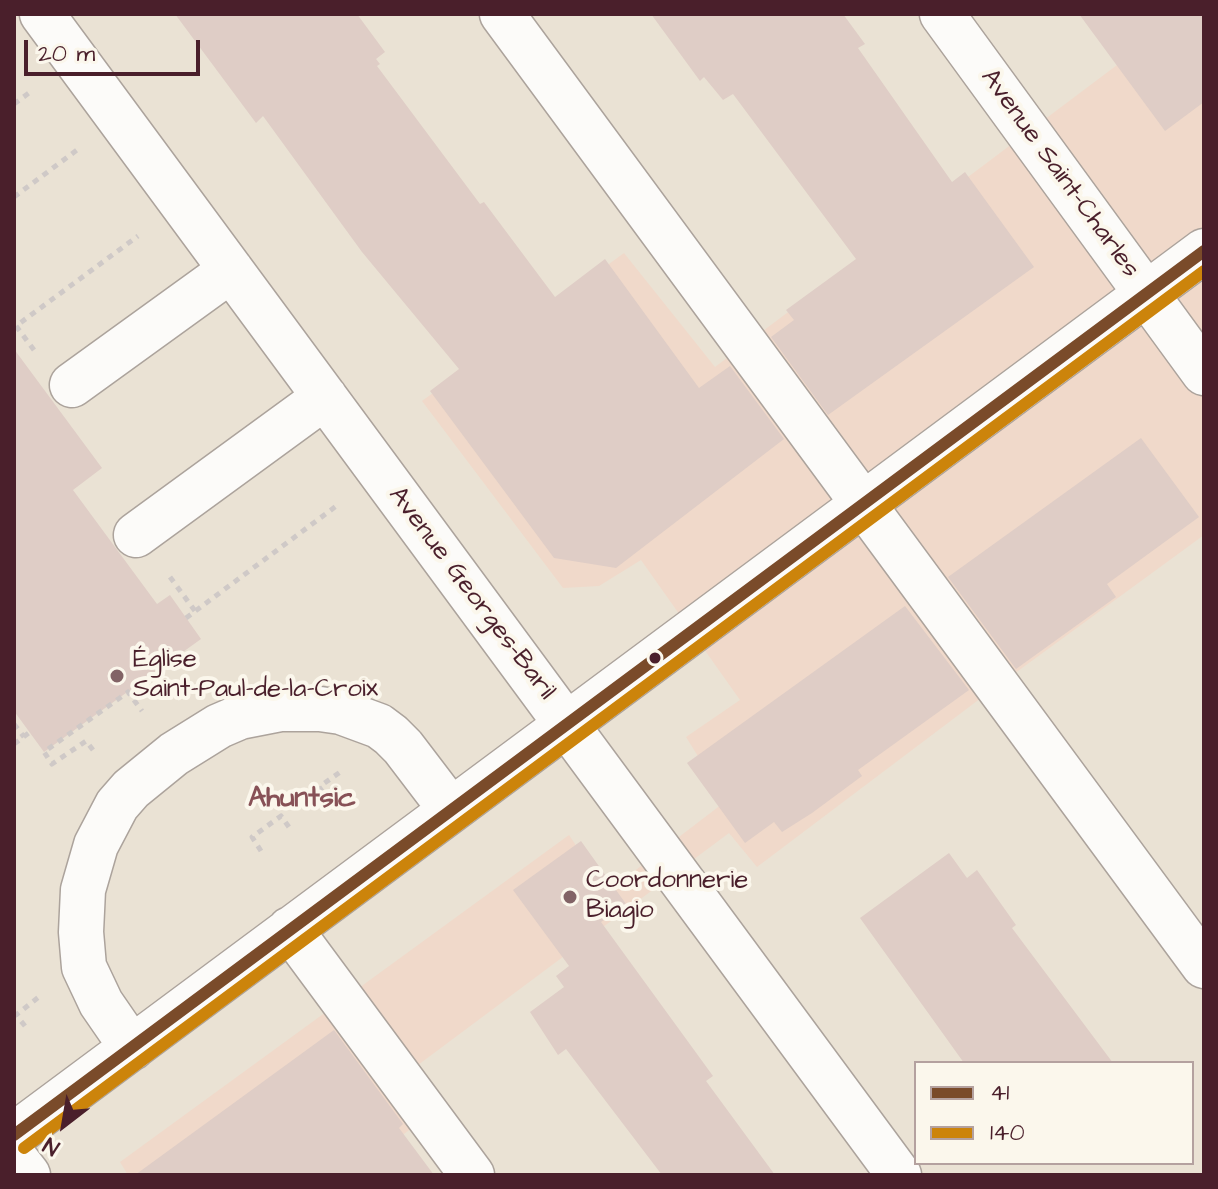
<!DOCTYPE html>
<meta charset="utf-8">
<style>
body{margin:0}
#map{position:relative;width:1218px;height:1189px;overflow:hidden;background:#eae2d4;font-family:"Architects Daughter",sans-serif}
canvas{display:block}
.frame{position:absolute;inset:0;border:16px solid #4a1f2b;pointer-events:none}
.legend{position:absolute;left:914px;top:1061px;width:280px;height:104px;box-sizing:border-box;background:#fbf7ec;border:2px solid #b4a19f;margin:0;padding:10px 14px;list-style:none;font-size:24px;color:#4a1f2b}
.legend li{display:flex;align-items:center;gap:16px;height:40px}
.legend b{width:40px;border:2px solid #b4a19f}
.north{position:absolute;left:24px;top:1085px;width:80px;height:80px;-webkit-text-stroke:6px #fbf7ec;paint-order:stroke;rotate:211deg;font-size:22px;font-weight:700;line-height:32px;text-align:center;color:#4a1f2b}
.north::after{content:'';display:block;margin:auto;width:28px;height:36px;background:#4a1f2b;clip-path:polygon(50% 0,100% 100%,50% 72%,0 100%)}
.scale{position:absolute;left:24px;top:40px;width:176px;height:36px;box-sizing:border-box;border:4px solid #4a1f2b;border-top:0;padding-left:10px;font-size:24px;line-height:28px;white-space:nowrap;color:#4a1f2b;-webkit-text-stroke:6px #fbf7ec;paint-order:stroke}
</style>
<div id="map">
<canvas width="1218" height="1189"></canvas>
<div class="frame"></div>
<ul class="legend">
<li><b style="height:10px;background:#7a4b2a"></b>41</li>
<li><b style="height:10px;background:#cc840b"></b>140</li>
</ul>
<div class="north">N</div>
<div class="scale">20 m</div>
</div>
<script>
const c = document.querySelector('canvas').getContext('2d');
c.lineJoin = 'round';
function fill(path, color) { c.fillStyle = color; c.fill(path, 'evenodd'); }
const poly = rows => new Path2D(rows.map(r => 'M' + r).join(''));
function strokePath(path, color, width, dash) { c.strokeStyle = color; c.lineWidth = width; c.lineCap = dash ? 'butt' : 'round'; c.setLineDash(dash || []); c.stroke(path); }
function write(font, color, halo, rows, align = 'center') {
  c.font = font + ' "Architects Daughter",sans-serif'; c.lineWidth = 8; c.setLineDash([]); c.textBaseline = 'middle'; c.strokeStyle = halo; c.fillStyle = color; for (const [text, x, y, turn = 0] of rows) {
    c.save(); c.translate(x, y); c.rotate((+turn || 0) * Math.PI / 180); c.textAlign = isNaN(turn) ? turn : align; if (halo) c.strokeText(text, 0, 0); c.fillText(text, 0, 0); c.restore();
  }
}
const built = poly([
 [1185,14,1204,14,1204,535,981,698,757,867,729,833,418,1065,446,1103,348,1175,128,1175,120,1162,569,835,607,892,726,801,686,737,740,700,641,560,599,586,563,588,422,401,624,253,715,367]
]);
const building = poly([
 [175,14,357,14,385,52,376,59,380,64,377,66,480,204,484,202,555,297,605,259,699,388,730,366,784,439,616,568,554,558,430,391,459,369,362,252,263,116,256,123],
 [651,14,843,14,865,44,858,48,952,182,965,172,1034,267,828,415,771,337,794,320,786,310,856,259,733,94,723,100,704,77,700,81],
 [1079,14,1204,14,1204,102,1165,131],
 [14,349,102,468,73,490,157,604,170,595,201,639,44,752,14,711],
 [1141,438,1199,517,1107,584,1116,597,1016,669,948,577],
 [905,606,969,690,858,770,862,776,812,813,782,832,774,822,745,843,687,763],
 [581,841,626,904,601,922,713,1076,706,1081,775,1175,662,1175,566,1049,558,1055,530,1012,564,987,556,976,569,966,513,890],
 [949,853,967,878,977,870,1016,925,1012,928,1113,1063,964,1063,860,918],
 [334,1030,403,1124,399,1128,434,1175,135,1175]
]);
const path = poly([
 [14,104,33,90],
 [14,197,77,150],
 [34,350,16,326,138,236],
 [170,577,195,611],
 [186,618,339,504],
 [14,724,24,737],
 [14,744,30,732],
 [93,750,86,741,52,764,44,752,128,692,142,711],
 [329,801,319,787,343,770],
 [261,851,252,837,281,816,291,830],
 [25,1026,16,1015,40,996]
]);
const minor = poly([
 [42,14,899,1175],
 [502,14,1204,966],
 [942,14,1204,373],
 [72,385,231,270],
 [136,535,325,397],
 [290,929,472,1175],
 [132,1048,101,1003,84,967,81,932,83,890,96,845,117,805,131,789,174,754,219,726,240,717,281,709,320,709,341,712,379,726,391,735,403,747,451,810],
 [14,1135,1204,251],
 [14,1157,28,1175]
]);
const bus1 = poly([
 [14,1135,1204,251]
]);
const bus2 = poly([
 [24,1148,1204,271]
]);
const markers = [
 [655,658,7,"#4a1f2b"],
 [117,676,8,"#826366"],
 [570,897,8,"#826366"]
];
const streetNames = [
 ["Avenue Saint-Charles",1059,174,54],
 ["Avenue Georges-Baril",471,594,53]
];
const poiNames = [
 ["Église",133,661],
 ["Saint-Paul-de-la-Croix",133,691],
 ["Coordonnerie",586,882],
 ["Biagio",586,912]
];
const neighbourhoodNames = [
 ["Ahuntsic",302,800]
];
fill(built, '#f0d9ca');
fill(building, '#dfcdc6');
strokePath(minor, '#aca39c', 47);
strokePath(path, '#cfc9c7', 5, [6, 6]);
strokePath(minor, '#fcfbf9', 44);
strokePath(bus1, '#7a4b2a', 12);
strokePath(bus2, '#cc840b', 12);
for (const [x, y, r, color] of markers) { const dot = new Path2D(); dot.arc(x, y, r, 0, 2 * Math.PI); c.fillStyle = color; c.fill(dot); strokePath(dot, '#fbf7ec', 3); }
write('26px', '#4a1f2b', '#fbf7ec', streetNames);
write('26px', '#4a1f2b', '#fbf7ec', poiNames, 'left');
write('bold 28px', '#875156', '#fbf7ec', neighbourhoodNames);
</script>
